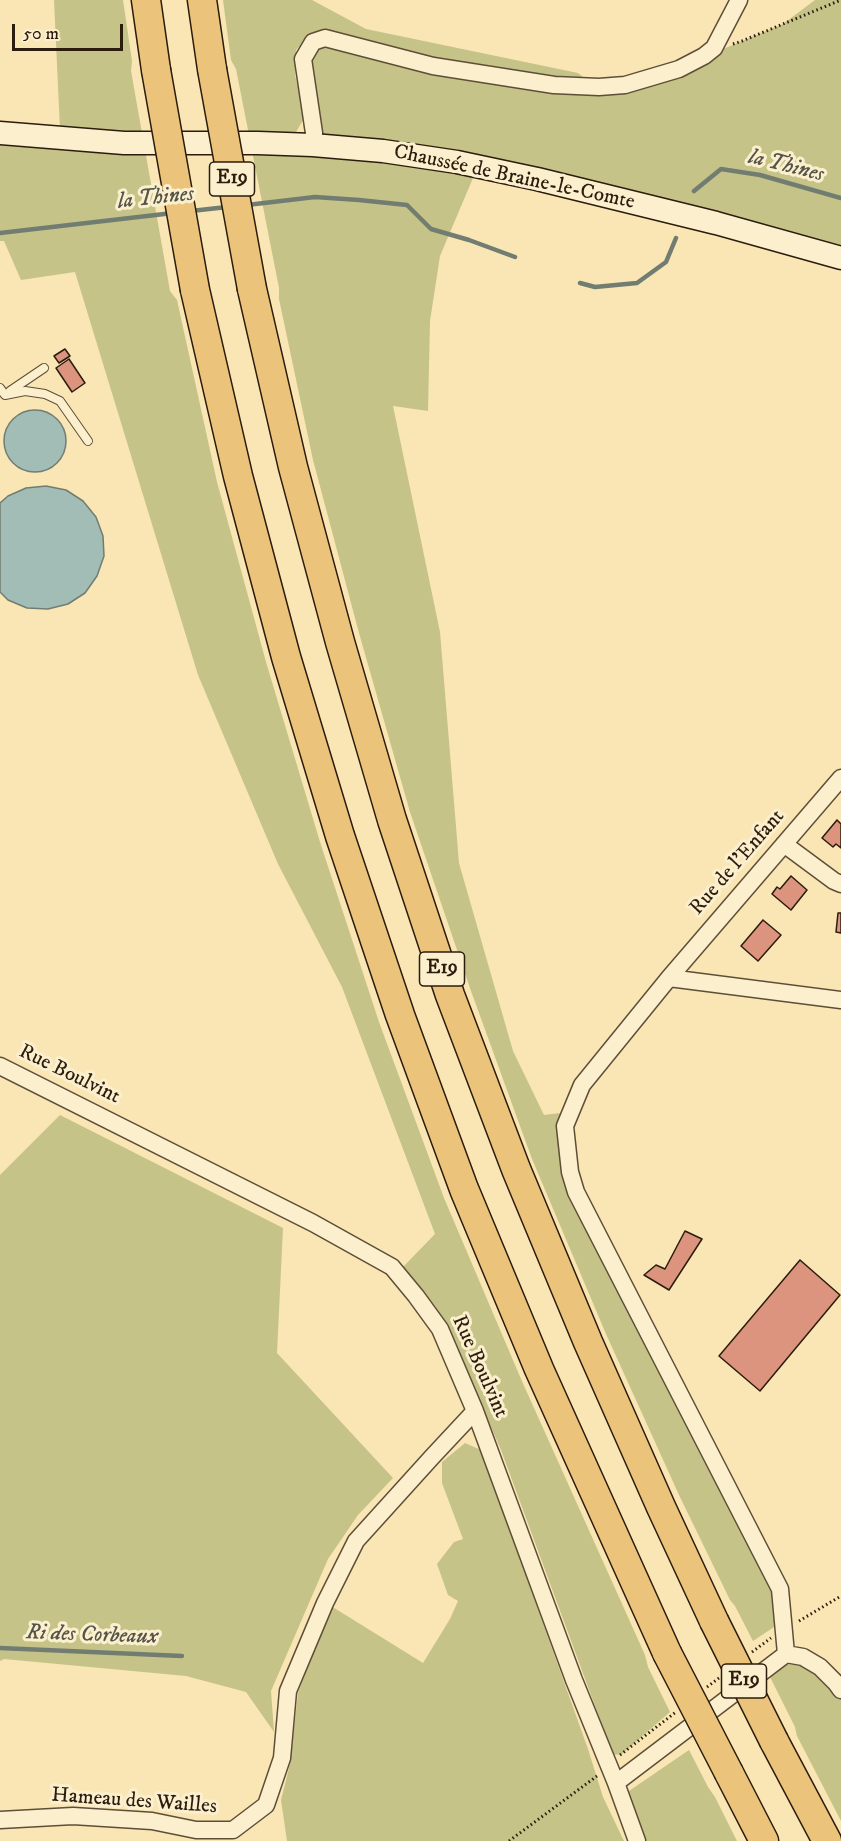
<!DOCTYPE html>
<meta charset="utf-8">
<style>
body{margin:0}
#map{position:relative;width:841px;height:1841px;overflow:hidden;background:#f9e6b4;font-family:"IM FELL DW Pica",serif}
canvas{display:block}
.scale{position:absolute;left:12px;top:24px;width:111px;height:27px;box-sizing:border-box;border:3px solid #2b1c0d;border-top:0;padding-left:8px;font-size:18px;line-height:21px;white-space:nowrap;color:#2b1c0d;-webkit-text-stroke:4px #fbefce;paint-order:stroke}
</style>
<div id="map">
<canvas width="841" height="1841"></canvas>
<div class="scale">50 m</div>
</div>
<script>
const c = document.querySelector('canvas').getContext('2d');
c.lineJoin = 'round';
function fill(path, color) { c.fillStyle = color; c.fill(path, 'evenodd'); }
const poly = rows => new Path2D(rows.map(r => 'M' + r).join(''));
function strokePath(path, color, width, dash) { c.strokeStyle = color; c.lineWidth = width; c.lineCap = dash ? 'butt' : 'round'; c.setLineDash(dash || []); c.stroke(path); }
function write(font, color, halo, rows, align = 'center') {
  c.font = font + ' "IM FELL DW Pica",serif'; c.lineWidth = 6; c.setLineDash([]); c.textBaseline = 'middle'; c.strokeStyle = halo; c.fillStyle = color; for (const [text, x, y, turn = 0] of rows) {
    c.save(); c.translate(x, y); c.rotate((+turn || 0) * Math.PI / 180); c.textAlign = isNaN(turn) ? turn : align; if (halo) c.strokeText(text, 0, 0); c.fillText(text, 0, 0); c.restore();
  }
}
const green = poly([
 [54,0,123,0,132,61,131,71,142,133,60,129],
 [223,0,312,0,366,29,578,73,588,81,554,85,651,79,783,24,815,0,841,0,841,253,473,178,440,256,430,321,428,411,393,406,440,632,459,863,513,1051,544,1115,560,1113,561,1166,775,1596,774,1627,753,1641,735,1606,730,1600,679,1495,606,1334,532,1159,471,991,410,812,359,633,313,460,279,299,279,288,252,151,313,145,307,38,296,50,295,75,301,100,303,120,295,134,249,135,236,69,231,60],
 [0,142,145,150,170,291,177,300,217,482,266,662,320,842,379,1022,444,1198,521,1379,645,1655,648,1667,670,1712,622,1754,613,1755,501,1450,473,1386,436,1308,403,1267,435,1234,342,987,278,864,198,675,75,272,21,280,4,241,0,241],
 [60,1115,283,1228,277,1353,393,1478,358,1515,328,1559,271,1691,274,1732,246,1692,186,1676,4,1659,0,1661,0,1175],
 [465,1443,481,1450,588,1749,603,1797,624,1841,287,1841,281,1800,290,1764,298,1693,331,1606,423,1663,450,1619,458,1601,448,1595,437,1564,454,1542,463,1539,442,1483,442,1462],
 [793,1661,812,1666,841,1698,841,1821,797,1736,795,1727,770,1677,778,1666],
 [689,1750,708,1787,715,1797,737,1841,642,1841,626,1793]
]);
const water = poly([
 '4 441a31 31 0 1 1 62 0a31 31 0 1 1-62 0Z',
 [46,486,66,490,83,501,96,517,103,536,104,556,97,576,85,593,68,604,48,609,27,608,8,600,0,592,0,503,8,496,26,488,46,486]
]);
const stream = poly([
 [694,191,721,169,760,175,841,198],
 [247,205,315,197,359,200,407,205,431,229,469,240,515,257],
 [191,211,227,207],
 [0,233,173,213],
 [580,283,595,287,637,283,666,262,676,238],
 [0,1648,182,1656]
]);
const building = poly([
 [65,349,70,356,59,363,54,356,65,349],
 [69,359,85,383,72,392,56,368,69,359],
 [837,820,841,824,841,848,836,844,833,847,822,838,837,820],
 [791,876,807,890,791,910,772,894,777,887,780,889,791,876],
 [838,913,841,913,841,933,836,932,838,913],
 [763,920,781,935,758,961,741,946,763,920],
 [685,1231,702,1239,669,1290,644,1275,656,1265,665,1269,685,1231],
 [800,1260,840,1295,760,1391,719,1356,800,1260]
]);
const path = poly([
 [733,44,742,41,841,0],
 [799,1621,841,1596],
 [752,1652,771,1638],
 [707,1687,719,1678],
 [620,1755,676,1712],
 [509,1841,597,1776]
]);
const service = poly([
 [0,388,5,395,25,391,45,394,60,401,88,441],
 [10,391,44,368]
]);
const minor = poly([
 [313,145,314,133,303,59,313,42,325,38,433,66,554,85,599,87,625,85,679,69,704,56,714,48,739,0],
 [784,844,834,881,841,884],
 [669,978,841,1000],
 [0,1066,313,1223,392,1267,416,1296,440,1329,475,1411,574,1680,616,1783,637,1841],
 [786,1654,780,1589,576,1192,570,1172,565,1126,582,1085,669,978,841,778],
 [786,1654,803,1657,820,1667,836,1683,841,1690],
 [616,1783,786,1654],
 [0,1820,73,1816,152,1821,196,1830,233,1830,266,1805,282,1758,288,1691,325,1603,356,1541,432,1457,475,1411]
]);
const secondary = poly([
 [0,133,124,143,258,143,313,145,383,151,457,162,537,179,716,223,841,258]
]);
const motorway = poly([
 [146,0,156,70],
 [202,0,212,69],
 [252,289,293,467,340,642,392,820,450,995,516,1169,588,1342,661,1507,714,1621],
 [195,290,238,476,286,657,340,836,400,1015,464,1189,539,1369,667,1653],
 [774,1741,827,1841],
 [729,1773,764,1841]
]);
const motorwayBridge = poly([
 [212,69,252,289],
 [156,70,195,290],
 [714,1621,774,1741],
 [667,1653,729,1773]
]);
const shields = [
 [232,179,45],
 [442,969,45],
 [744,1681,45]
];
const shieldNames = [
 ["E19",232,179],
 ["E19",442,969],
 ["E19",744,1681]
];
const streetNames = [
 ["Chaussée de Braine-le-Comte",514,178,12],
 ["Rue de l'Enfant",738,863,-49],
 ["Rue Boulvint",69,1075,26],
 ["Rue Boulvint",479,1367,66],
 ["Hameau des Wailles",134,1802,4]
];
const waterNames = [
 ["la Thines",786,167,14],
 ["la Thines",156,199,-6],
 ["Ri des Corbeaux",92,1636,2]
];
fill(green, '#c5c388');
fill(water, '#a1bdb6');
strokePath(water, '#727d72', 1.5);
strokePath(stream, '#727d72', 4.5);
fill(building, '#dc947e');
strokePath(building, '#2b1c0d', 1.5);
strokePath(service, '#5e4e37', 10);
strokePath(minor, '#5e4e37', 19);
strokePath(secondary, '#2b1c0d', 25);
strokePath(motorway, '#2b1c0d', 31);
strokePath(path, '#2b1c0d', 3, [1.5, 3]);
strokePath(service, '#fbefce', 8);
strokePath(minor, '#fbefce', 16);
strokePath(secondary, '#fbefce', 22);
strokePath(motorway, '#ecc37a', 28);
strokePath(motorwayBridge, '#2b1c0d', 31, []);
strokePath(motorwayBridge, '#ecc37a', 28);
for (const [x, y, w] of shields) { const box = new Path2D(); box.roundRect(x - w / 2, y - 17, w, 34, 4.5); c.fillStyle = '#fbefce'; c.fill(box); strokePath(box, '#2b1c0d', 1.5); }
write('bold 20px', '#2b1c0d', null, shieldNames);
write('21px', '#2b1c0d', '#fbefce', streetNames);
write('italic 22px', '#545448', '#fbefce', waterNames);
</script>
